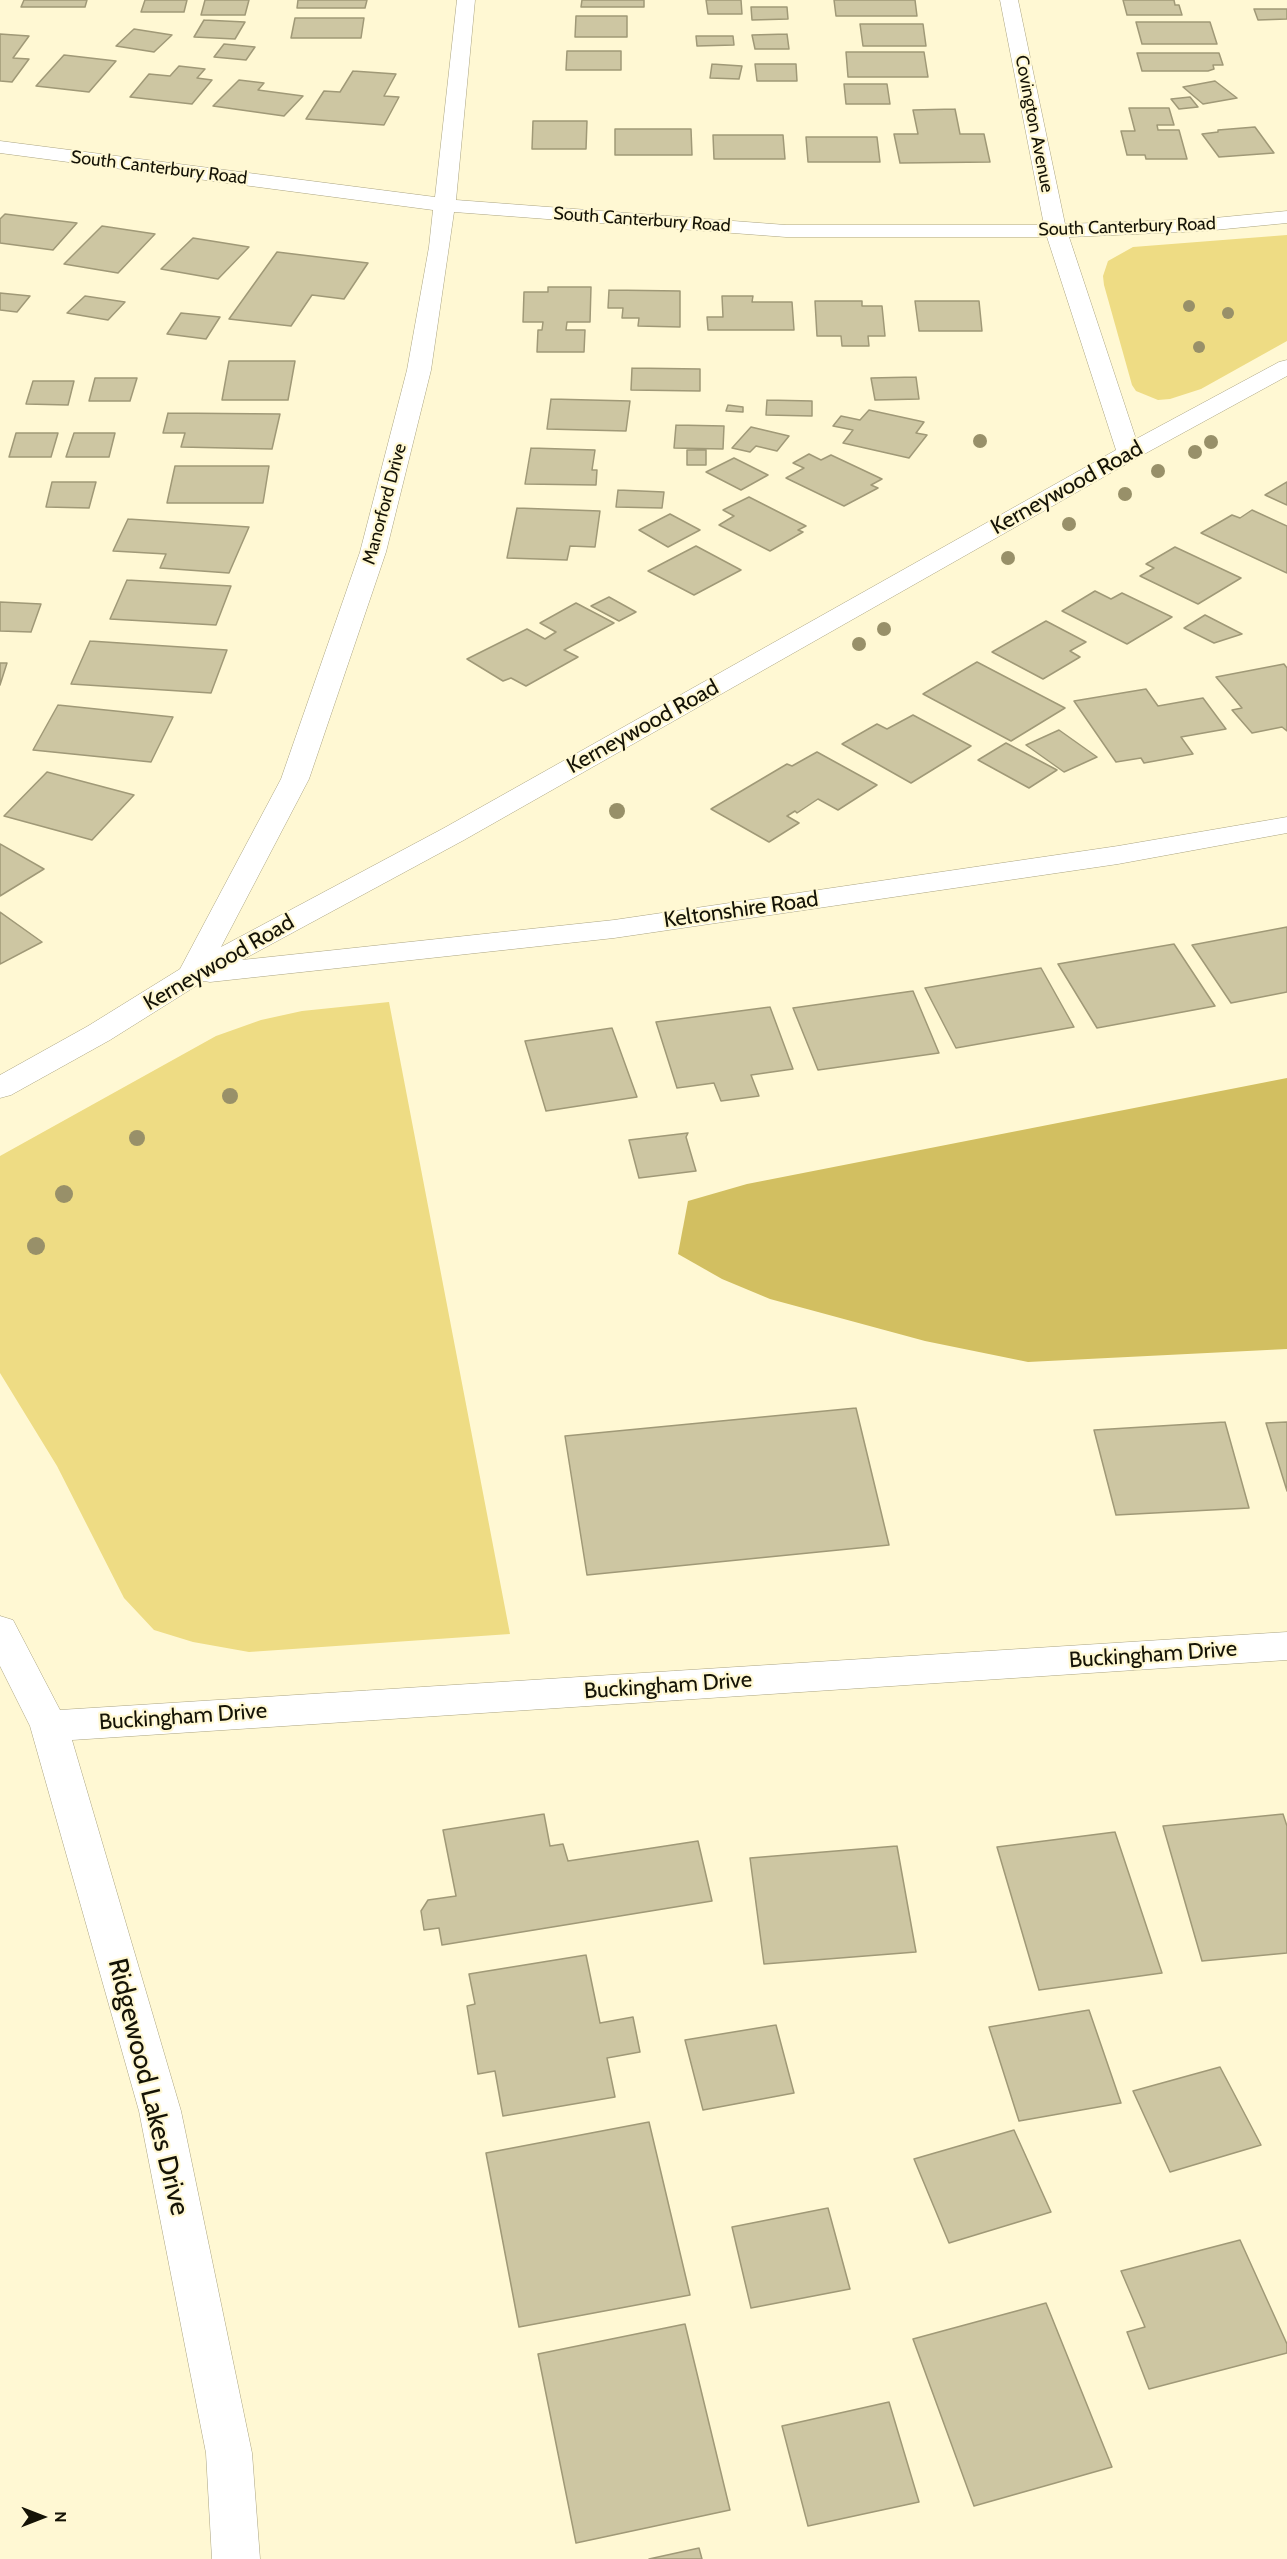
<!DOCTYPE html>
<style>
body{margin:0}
#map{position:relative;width:1287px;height:2559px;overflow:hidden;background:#fff8d3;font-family:Cabin,sans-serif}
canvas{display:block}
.north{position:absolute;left:12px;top:2487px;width:60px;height:60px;-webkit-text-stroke:4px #fff8d3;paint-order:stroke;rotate:90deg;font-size:16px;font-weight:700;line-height:24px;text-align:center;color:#151306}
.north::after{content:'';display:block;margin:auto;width:21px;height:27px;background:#151306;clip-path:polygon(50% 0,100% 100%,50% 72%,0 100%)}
</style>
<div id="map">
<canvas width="1287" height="2559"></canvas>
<div class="north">N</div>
</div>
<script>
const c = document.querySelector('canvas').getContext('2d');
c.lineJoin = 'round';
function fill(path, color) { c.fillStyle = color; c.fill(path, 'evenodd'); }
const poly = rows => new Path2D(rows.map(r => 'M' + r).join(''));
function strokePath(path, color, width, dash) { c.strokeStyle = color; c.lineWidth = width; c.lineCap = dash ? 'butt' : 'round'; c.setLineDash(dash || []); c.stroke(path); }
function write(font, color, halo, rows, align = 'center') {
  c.font = font + ' Cabin,sans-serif'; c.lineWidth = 4.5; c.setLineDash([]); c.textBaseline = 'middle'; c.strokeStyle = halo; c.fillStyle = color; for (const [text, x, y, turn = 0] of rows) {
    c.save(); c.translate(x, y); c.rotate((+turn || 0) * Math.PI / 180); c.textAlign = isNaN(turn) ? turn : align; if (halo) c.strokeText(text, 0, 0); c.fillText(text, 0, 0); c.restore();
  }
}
const green = poly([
 [1287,235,1287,341,1201,389,1170,399,1158,400,1136,391,1132,385,1104,285,1103,276,1108,261,1133,247],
 [389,1002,510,1634,249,1652,193,1642,154,1630,124,1598,57,1466,0,1373,0,1156,216,1036,261,1020,302,1011]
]);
const water = poly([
 [1287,1078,1287,1349,1028,1362,925,1341,770,1299,722,1279,678,1254,688,1201,747,1184]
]);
const building = poly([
 [24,0,87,0,85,7,21,7,24,0],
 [145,0,187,0,184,12,141,12,145,0],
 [205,0,249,0,245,15,201,15,205,0],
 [298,0,367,0,365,8,297,8,298,0],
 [582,0,644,0,644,7,581,7,582,0],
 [706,0,741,0,742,14,708,14,706,0],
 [834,0,915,0,917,16,836,16,834,0],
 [1123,0,1174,0,1175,5,1179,5,1182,15,1127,15,1123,0],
 [751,7,787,7,788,19,752,20,751,7],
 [1254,9,1287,9,1287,19,1258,20,1254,9],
 [576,16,627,16,627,37,575,37,576,16],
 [295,18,364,18,361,38,291,38,295,18],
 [204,20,245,22,235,39,194,37,204,20],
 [1136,22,1210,22,1217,44,1142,44,1136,22],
 [860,24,923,24,926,46,863,46,860,24],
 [134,29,172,35,154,52,116,46,134,29],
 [0,34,29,36,13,58,29,59,12,82,0,81,0,34],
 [787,34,789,49,755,49,752,35,787,34],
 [696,36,733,36,734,45,697,46,696,36],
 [224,44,255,47,246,60,214,57,224,44],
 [567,51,621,51,621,70,566,70,567,51],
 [846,52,924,52,928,77,848,77,846,52],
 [1137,53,1219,53,1223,65,1213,65,1214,69,1208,71,1142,71,1137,53],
 [64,55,116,61,89,92,36,86,64,55],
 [712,64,742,66,739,79,710,78,712,64],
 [755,64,796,64,797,81,757,81,755,64],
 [179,66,205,69,197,78,212,80,192,104,130,97,149,74,170,76,179,66],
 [353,71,396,74,384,96,399,97,384,125,306,119,324,91,340,92,353,71],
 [239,80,264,83,258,90,303,96,284,116,213,106,239,80],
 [1215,81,1237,98,1203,104,1183,87,1215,81],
 [844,84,887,84,890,104,846,104,844,84],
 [1190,97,1198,107,1179,109,1171,99,1190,97],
 [1129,108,1169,108,1174,125,1157,125,1158,130,1179,130,1187,159,1146,159,1145,155,1127,155,1121,131,1135,131,1129,108],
 [955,109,960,134,984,134,990,162,900,163,894,134,918,134,913,110,955,109],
 [533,121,587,121,586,149,532,149,533,121],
 [1255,127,1274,153,1219,157,1202,134,1218,132,1218,130,1255,127],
 [615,129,691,129,692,155,615,155,615,129],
 [713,135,783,135,785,159,714,159,713,135],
 [806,137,877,137,880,162,808,162,806,137],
 [5,214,77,223,53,250,0,243,0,219,5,214],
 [102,226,155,234,118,273,64,264,102,226],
 [193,238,249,247,218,279,161,269,193,238],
 [277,252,368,263,344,299,312,295,291,326,229,319,277,252],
 [548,287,591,287,590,322,567,322,566,330,585,330,584,352,537,352,538,330,542,330,543,322,523,322,524,292,548,292,548,287],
 [609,290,680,291,680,327,638,326,639,318,622,318,623,308,608,308,609,290],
 [0,293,30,296,17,312,0,310,0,293],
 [85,296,125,302,108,320,67,313,85,296],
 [722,296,753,296,752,302,792,302,794,330,708,330,707,317,723,317,722,296],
 [815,301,862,301,862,306,882,306,885,336,868,336,869,346,842,346,841,336,817,336,815,301],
 [915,301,979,301,982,331,919,331,915,301],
 [181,313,220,317,206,339,167,334,181,313],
 [229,361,295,361,288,400,222,400,229,361],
 [632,368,700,369,700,391,631,390,632,368],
 [916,377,919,399,875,400,871,378,916,377],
 [95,378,137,378,130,401,89,401,95,378],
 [33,381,74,381,68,405,26,404,33,381],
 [551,399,630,401,626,431,547,429,551,399],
 [767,400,812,401,812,416,766,415,767,400],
 [728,405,743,407,743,412,726,411,728,405],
 [869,410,924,422,916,433,927,435,909,458,843,443,853,430,833,426,841,416,860,420,869,410],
 [168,413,280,414,272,449,181,447,185,433,163,433,168,413],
 [676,425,724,426,723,449,674,448,676,425],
 [751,427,789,436,777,451,756,446,750,452,732,448,751,427],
 [16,433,58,433,51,457,9,457,16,433],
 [74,433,115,433,109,457,66,457,74,433],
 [531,448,595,450,592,470,597,470,596,485,525,484,531,448],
 [687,450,706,450,706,465,687,465,687,450],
 [809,454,821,460,831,455,882,479,871,485,878,488,844,506,786,478,804,468,793,463,809,454],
 [734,458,768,475,741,490,706,472,734,458],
 [175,466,269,466,263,503,167,503,175,466],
 [52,482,96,482,89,508,46,507,52,482],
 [1287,482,1287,505,1265,495,1287,482],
 [618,490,664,492,662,508,616,507,618,490],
 [749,497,806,526,798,530,803,532,770,551,719,525,734,516,723,510,749,497],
 [517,508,600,511,595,547,570,546,567,560,507,558,517,508],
 [1252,510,1287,526,1287,573,1201,533,1232,515,1240,518,1252,510],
 [670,514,700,530,668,547,639,530,670,514],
 [128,519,249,527,229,573,160,568,166,554,113,551,128,519],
 [696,546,741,570,694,595,648,571,696,546],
 [1175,547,1241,578,1198,604,1140,576,1154,568,1146,564,1175,547],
 [127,580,231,586,216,625,110,619,127,580],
 [1095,591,1111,599,1122,593,1172,617,1127,644,1062,611,1095,591],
 [609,597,636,612,619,621,591,606,609,597],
 [0,602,41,604,31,632,0,631,0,602],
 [576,603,614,623,564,650,578,657,526,686,511,678,503,681,467,659,527,629,545,639,556,632,540,623,576,603],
 [1205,615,1242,634,1214,643,1184,628,1205,615],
 [1046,621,1086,642,1070,651,1080,657,1043,679,992,652,1046,621],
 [90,641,227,650,211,693,71,684,90,641],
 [977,662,1065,708,1011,741,923,694,977,662],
 [0,663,7,663,0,685,0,663],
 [1284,664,1287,668,1287,731,1282,727,1252,733,1232,710,1242,708,1216,677,1284,664],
 [1146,689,1158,706,1203,698,1226,729,1181,737,1193,754,1144,763,1141,758,1116,762,1074,701,1146,689],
 [58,705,173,717,151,762,33,750,58,705],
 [913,715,971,746,911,783,842,744,877,724,887,729,913,715],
 [1059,730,1097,757,1064,772,1026,745,1059,730],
 [1006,743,1057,770,1029,788,978,760,1006,743],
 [817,752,877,785,838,810,818,799,797,813,795,811,787,816,799,823,769,842,711,809,787,764,792,766,817,752],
 [47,772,134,795,92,840,4,816,47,772],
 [0,844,44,869,0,896,0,844],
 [0,912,42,942,0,964,0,912],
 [1287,927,1287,992,1231,1003,1192,945,1287,927],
 [1174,944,1215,1006,1097,1028,1058,964,1174,944],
 [1041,968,1074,1027,956,1048,925,988,1041,968],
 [913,991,939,1053,818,1070,793,1008,913,991],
 [770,1007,793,1069,751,1075,759,1096,721,1101,714,1083,677,1088,656,1022,770,1007],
 [612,1028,637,1097,546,1111,525,1041,612,1028],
 [688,1133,686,1137,696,1171,639,1178,629,1140,688,1133],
 [856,1408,889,1545,587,1575,565,1436,856,1408],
 [1225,1422,1249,1508,1116,1515,1094,1430,1225,1422],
 [1287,1422,1287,1491,1266,1423,1287,1422],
 [544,1814,550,1846,563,1844,568,1861,698,1841,712,1901,442,1945,439,1928,424,1930,421,1911,428,1900,456,1896,443,1830,544,1814],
 [1283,1814,1287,1826,1287,1953,1202,1961,1163,1826,1283,1814],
 [1115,1832,1162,1973,1039,1990,997,1847,1115,1832],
 [897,1846,916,1952,764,1964,750,1858,897,1846],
 [586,1955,600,2023,633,2017,640,2052,607,2058,615,2097,503,2116,495,2071,478,2074,467,2006,475,2004,469,1974,586,1955],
 [1089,2010,1121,2103,1019,2121,989,2027,1089,2010],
 [776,2025,794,2093,703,2110,685,2040,776,2025],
 [1220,2067,1261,2145,1170,2172,1133,2091,1220,2067],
 [649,2122,690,2295,519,2327,486,2153,649,2122],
 [1014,2130,1051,2212,949,2243,914,2159,1014,2130],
 [828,2208,850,2289,751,2308,732,2227,828,2208],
 [1240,2240,1287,2344,1287,2353,1149,2389,1127,2332,1145,2327,1121,2271,1240,2240],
 [1046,2303,1112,2467,974,2506,913,2339,1046,2303],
 [685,2324,730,2510,576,2543,538,2354,685,2324],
 [889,2402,919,2502,808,2526,782,2426,889,2402],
 [699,2548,702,2559,649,2559,699,2548]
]);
const minor = poly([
 [457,0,475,0,456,200,786,225,1044,225,1000,0,1018,0,1065,224,1204,219,1287,211,1287,223,1204,231,1069,237,1136,439,1279,362,1287,360,1287,376,1137,458,464,840,242,960,614,920,1118,846,1287,817,1287,833,1118,864,614,938,210,982,204,981,110,1040,11,1095,0,1098,0,1075,88,1026,180,969,281,779,360,552,407,370,429,247,433,210,0,153,0,141,435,197,457,0],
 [454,212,786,237,1047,237,1116,450,444,828,221,947,309,779,386,552,431,370,454,212],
 [0,1616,13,1620,60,1710,1287,1632,1287,1660,72,1740,181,2111,252,2453,260,2559,212,2559,206,2453,139,2111,30,1726,0,1666,0,1616]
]);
const trees = [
 [1189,306,6],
 [1228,313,6],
 [1199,347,6],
 [980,441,7],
 [1211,442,7],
 [1195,452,7],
 [1158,471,7],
 [1125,494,7],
 [1069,524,7],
 [1008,558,7],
 [884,629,7],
 [859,644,7],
 [617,811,8],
 [230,1096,8],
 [137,1138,8],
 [64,1194,9],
 [36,1246,9]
];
const farStreetnames = [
 ["Covington Avenue",1034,124,79],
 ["South Canterbury Road",159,168,7],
 ["South Canterbury Road",642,220,4],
 ["South Canterbury Road",1127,227,-2],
 ["Manorford Drive",385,504,-75]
];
const streetNames = [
 ["Kerneywood Road",1067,488,-29],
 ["Kerneywood Road",643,727,-29],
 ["Keltonshire Road",741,910,-8],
 ["Kerneywood Road",219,963,-30],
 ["Buckingham Drive",1153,1655,-4],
 ["Buckingham Drive",668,1686,-4],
 ["Buckingham Drive",183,1717,-4]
];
const nearStreetnames = [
 ["Ridgewood Lakes Drive",148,2087,76]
];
fill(green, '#eedc84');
fill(water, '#d2bf61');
fill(building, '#cdc6a2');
strokePath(building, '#a09977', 1.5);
strokePath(minor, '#aba482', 1);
fill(minor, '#fff');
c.fillStyle = '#989069';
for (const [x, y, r] of trees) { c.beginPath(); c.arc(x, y, r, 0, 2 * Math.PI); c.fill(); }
write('18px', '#151306', '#fff8d3', farStreetnames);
write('22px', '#151306', '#fff8d3', streetNames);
write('27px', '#151306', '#fff8d3', nearStreetnames);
</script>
